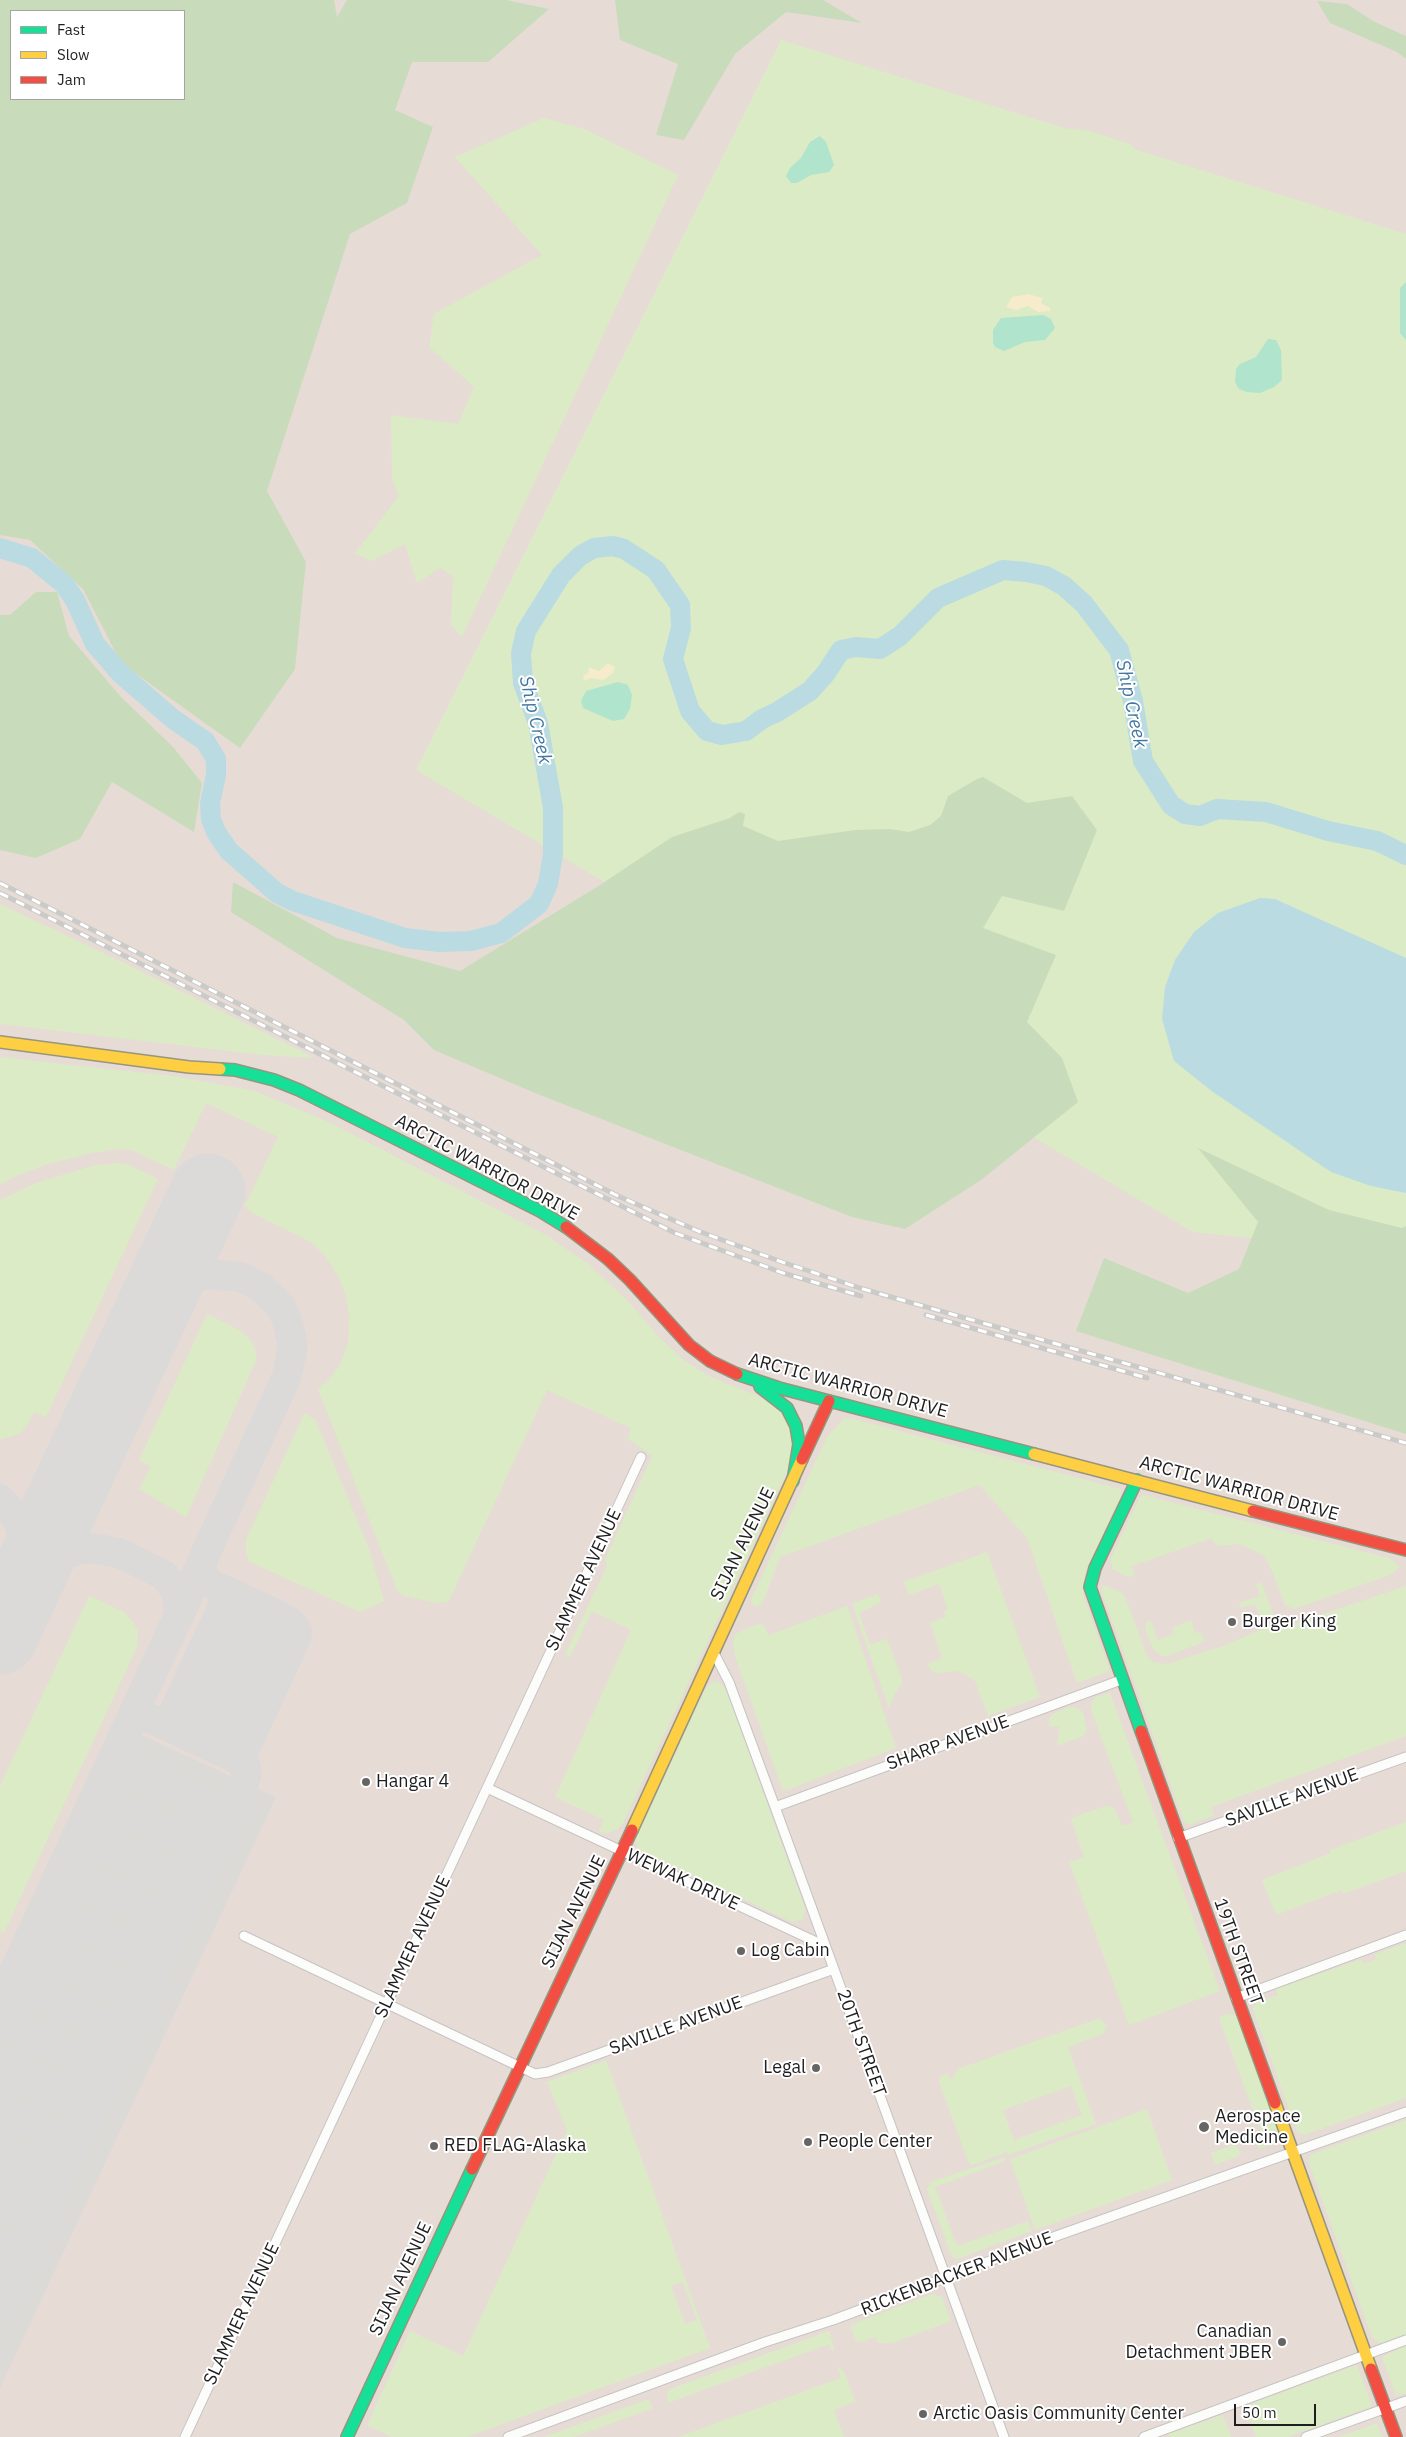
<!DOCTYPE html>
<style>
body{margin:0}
#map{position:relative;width:1406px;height:2437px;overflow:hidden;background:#eceae7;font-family:"IBM Plex Sans",sans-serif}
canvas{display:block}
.legend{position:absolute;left:10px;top:10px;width:175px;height:90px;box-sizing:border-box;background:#fff;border:1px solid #a5a5a5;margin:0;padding:6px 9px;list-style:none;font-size:15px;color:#1e1e1e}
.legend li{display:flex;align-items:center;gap:10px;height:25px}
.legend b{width:25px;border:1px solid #a5a5a5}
.scale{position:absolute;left:1234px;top:2404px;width:82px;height:22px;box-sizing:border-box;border:2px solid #1e1e1e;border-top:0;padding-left:6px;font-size:15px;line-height:18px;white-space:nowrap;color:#1e1e1e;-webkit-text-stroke:4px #fff;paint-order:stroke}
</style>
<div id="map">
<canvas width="1406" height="2437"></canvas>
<ul class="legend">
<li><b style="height:6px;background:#16e098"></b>Fast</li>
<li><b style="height:6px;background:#ffcf43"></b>Slow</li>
<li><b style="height:6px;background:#f24e42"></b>Jam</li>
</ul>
<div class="scale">50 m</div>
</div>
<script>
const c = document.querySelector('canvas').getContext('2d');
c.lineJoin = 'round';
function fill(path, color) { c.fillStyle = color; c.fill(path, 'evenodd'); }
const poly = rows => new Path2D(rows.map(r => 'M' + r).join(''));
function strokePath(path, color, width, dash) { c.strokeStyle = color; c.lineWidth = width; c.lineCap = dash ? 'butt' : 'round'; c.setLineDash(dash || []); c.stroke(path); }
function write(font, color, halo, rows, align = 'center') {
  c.font = font + ' "IBM Plex Sans",sans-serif'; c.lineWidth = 4; c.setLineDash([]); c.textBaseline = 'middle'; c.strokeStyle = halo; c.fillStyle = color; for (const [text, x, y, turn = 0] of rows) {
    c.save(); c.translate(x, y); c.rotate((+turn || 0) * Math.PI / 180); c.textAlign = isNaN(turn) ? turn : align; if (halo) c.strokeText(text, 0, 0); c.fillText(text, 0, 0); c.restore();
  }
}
const military = poly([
 [0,0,1406,0,1406,2437,0,2437],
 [11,11,184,11,184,99,11,99]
]);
const airport = poly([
 [135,1732,276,1797,0,2388,0,2021]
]);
const grass = poly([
 [781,40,1064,128,1089,131,1130,144,1137,150,1406,234,1406,1255,1193,1232,416,770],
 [544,118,584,129,678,175,462,637,451,625,453,576,440,568,417,583,405,544,371,561,355,553,399,496,392,479,391,415,458,424,474,387,429,347,434,314,542,255,455,157],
 [0,904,120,961,315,1058,263,1055,0,1024],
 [0,1057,173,1076,255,1091,331,1123,546,1235,587,1263,627,1300,659,1337,685,1361,711,1377,758,1396,773,1405,784,1416,792,1432,791,1463,622,1825,616,1830,608,1833,599,1832,604,1820,555,1797,631,1630,592,1611,570,1657,565,1655,607,1566,605,1560,652,1456,627,1438,631,1428,547,1390,449,1601,437,1603,404,1596,397,1590,318,1389,332,1376,341,1363,348,1342,349,1316,346,1296,339,1278,326,1257,311,1242,250,1212,245,1205,278,1137,206,1103,174,1170,131,1150,119,1149,92,1153,45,1165,16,1176,0,1185],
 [116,1163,129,1165,158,1179,46,1417,34,1412,26,1427,17,1435,0,1439,0,1200,36,1183,96,1165],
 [207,1314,243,1332,251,1341,256,1351,256,1361,186,1517,139,1489,151,1466,139,1460],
 [304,1414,315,1419,369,1549,384,1601,360,1612,250,1562,246,1554,246,1540],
 [850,1418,1121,1489,1120,1499,1087,1568,1083,1583,1083,1594,1110,1671,1077,1683,1027,1538,979,1485,780,1557,763,1602,758,1606,754,1605,751,1603,752,1597,827,1437,843,1419],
 [1143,1495,1389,1558,1400,1566,1392,1574,1294,1609,1285,1605,1270,1566,1263,1555,1240,1544,1216,1546,1212,1538,1132,1566,1134,1576,1128,1577,1112,1569,1111,1558,1139,1499],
 [987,1552,1040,1697,988,1716,975,1681,959,1671,937,1673,932,1671,927,1664,942,1658,930,1623,946,1617,944,1611,948,1609,939,1584,909,1595,904,1582],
 [1259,1582,1262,1584,1274,1616,1262,1620,1255,1604,1240,1608,1239,1603,1260,1596,1256,1585],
 [1103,1585,1122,1593,1126,1599,1147,1656,1153,1662,1167,1664,1223,1646,1262,1629,1273,1626,1288,1626,1406,1586,1406,1736,1211,1807,1214,1815,1189,1825,1184,1822,1101,1590],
 [878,1594,881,1602,859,1613,870,1645,887,1639,901,1677,902,1684,894,1695,889,1709,852,1604],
 [89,1596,124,1612,134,1623,138,1632,137,1647,4,1933,0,1931,0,1786],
 [847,1606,896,1748,787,1790,782,1789,735,1656,733,1643,735,1634,758,1624,764,1625,769,1635],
 [1191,1620,1195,1633,1201,1632,1204,1642,1167,1656,1162,1656,1153,1649,1145,1628,1147,1622,1151,1621,1158,1640,1174,1634,1172,1628],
 [716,1681,722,1684,727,1692,805,1908,803,1920,792,1922,638,1849,635,1840,705,1689,710,1684],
 [1110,1693,1220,1991,1129,2025,1069,1862,1084,1857,1071,1818,1106,1806,1114,1808,1122,1826,1133,1822,1091,1710,1092,1701,1096,1697],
 [1069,1707,1079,1709,1083,1712,1087,1731,1083,1736,1057,1746,1060,1727,1048,1726,1050,1717,1054,1713],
 [1406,1822,1406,1871,1343,1894,1342,1890,1276,1915,1262,1880,1331,1853,1330,1850],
 [1406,1943,1406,2098,1304,2135,1297,2132,1253,2009,1256,2003,1278,1995,1276,1989,1362,1959,1364,1964,1377,1959,1375,1954],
 [1228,2014,1235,2015,1238,2018,1282,2139,1281,2141,1259,2149,1256,2140,1263,2137,1220,2021,1220,2017],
 [1100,2018,1107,2026,1103,2034,1068,2047,1096,2124,1008,2155,1007,2152,970,2166,939,2082,941,2076,949,2072,947,2076,952,2079,958,2069],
 [1071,2086,1082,2115,1014,2140,1003,2110],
 [606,2060,710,2348,467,2437,392,2437,367,2425,410,2331,463,2356,567,2130,547,2082],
 [683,2282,697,2320,685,2324,671,2286],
 [1147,2109,1172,2180,1035,2230,1010,2159],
 [1406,2120,1406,2335,1382,2344,1372,2337,1308,2161,1312,2154],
 [1233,2145,1239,2148,1241,2155,1215,2165,1211,2153],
 [1004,2157,1005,2161,935,2187,957,2246,1028,2221,1032,2231,957,2259,952,2257,927,2189,931,2182],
 [932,2294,942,2297,951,2321,893,2343,878,2343,875,2337,857,2343,850,2325],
 [829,2331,834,2348,832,2352,829,2344,668,2403,667,2394,670,2389],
 [1406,2346,1406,2393,1396,2396,1382,2357],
 [837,2365,844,2372,855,2402,834,2410,844,2437,678,2437,841,2378],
 [1357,2365,1372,2405,1368,2408,1288,2437,1256,2437,1245,2406],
 [649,2399,653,2408,574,2437,544,2437],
 [1223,2415,1231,2437,1170,2437,1168,2434],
 [1377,2423,1382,2437,1338,2437]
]);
const forest = poly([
 [0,0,334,0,337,17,347,0,506,0,549,9,488,62,412,62,395,110,433,127,407,203,350,234,267,491,306,562,295,669,240,748,121,663,83,589,30,540,0,535],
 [11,11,184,11,184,99,11,99],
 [615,0,823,0,862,23,786,12,735,54,684,140,656,135,678,64,620,40],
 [1317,1,1347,4,1373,21,1406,36,1406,59,1397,52,1330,23],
 [36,592,57,592,69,636,121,697,173,747,202,783,194,832,112,782,80,839,36,858,0,850,0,615,10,615],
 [983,777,1027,803,1072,796,1097,830,1064,911,1002,896,983,928,1056,955,1027,1022,1062,1058,1078,1102,981,1180,905,1229,852,1217,535,1093,434,1050,404,1020,231,912,233,882,337,938,460,971,600,885,672,837,730,818,739,812,745,814,743,826,778,841,855,830,890,829,909,832,930,825,941,816,948,796,977,779],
 [1198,1148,1329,1210,1402,1228,1406,1226,1406,1434,1076,1331,1104,1258,1188,1293,1239,1269,1258,1222]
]);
const sand = poly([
 [1028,294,1043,298,1041,303,1050,308,1050,311,1038,312,1028,306,1016,310,1006,307,1012,297],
 [608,663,615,667,613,673,603,680,591,678,584,681,583,676,588,673,589,667,599,671]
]);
const pitch = poly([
 [820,136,826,142,834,165,829,172,811,175,797,183,791,183,786,176,790,168,801,158,810,142],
 [1406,282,1406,340,1400,333,1400,288],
 [1043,315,1051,319,1055,328,1045,340,1025,342,1004,351,995,347,993,343,993,330,1001,318],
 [1268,339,1276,340,1281,350,1282,380,1274,387,1260,393,1247,392,1239,389,1235,382,1236,369,1240,364,1256,357],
 [618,682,628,685,632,695,630,709,624,719,613,721,583,708,581,701,586,691]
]);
const water = poly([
 [1260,898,1275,899,1406,958,1406,1193,1371,1186,1331,1172,1213,1092,1174,1061,1162,1019,1165,987,1175,960,1194,932,1218,913]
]);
const river = poly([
 [0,548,32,558,64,584,75,600,95,644,121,674,173,719,205,741,216,759,216,775,210,803,211,819,216,832,229,851,277,893,293,901,405,938,439,942,471,941,501,933,539,904,548,884,553,854,553,808,538,723,523,683,521,653,526,631,561,575,580,556,594,548,613,546,624,549,656,570,680,605,681,628,673,659,690,711,707,731,722,735,746,731,762,719,777,712,810,691,826,673,841,650,856,647,880,649,900,636,938,598,1003,570,1026,572,1046,576,1064,586,1084,604,1119,650,1133,701,1143,761,1171,805,1185,814,1200,816,1217,809,1266,812,1328,831,1377,841,1406,855]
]);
const taxiway = poly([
 [151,1313,170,1292,190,1279,209,1274,240,1277,261,1287,281,1307,287,1320,293,1345,287,1376,202,1561,179,1617],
 [0,1499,17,1518,26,1546,26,1569,21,1592],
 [202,1561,202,1575,209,1583,280,1616,291,1623,297,1631,296,1638,243,1753,234,1757],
 [163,1724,170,1720,224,1604,226,1596,224,1590],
 [186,1735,194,1731,245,1618,245,1607,235,1595],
 [212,1747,220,1740,271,1628,270,1618,259,1606],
 [122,1755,125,1762,133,1770,208,1805,227,1804],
 [133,1770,123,1769,114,1771,104,1780,105,1792,109,1801,116,1806,190,1842,205,1843,220,1834,221,1826,219,1817,208,1805],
 [116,1806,101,1806,87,1815,87,1828,91,1836,99,1843,174,1879,186,1880,197,1875,204,1870,201,1854,190,1842],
 [70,1865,74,1873,82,1880,157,1915,167,1917,176,1914],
 [82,1880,67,1879,53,1889,55,1906,65,1916,140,1952,149,1953,160,1951,169,1943,168,1927,157,1915],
 [36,1938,39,1945,48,1953,122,1988,133,1990,142,1988],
 [48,1953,32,1953,19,1962,19,1973,23,1982,31,1990,105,2025,125,2025,135,2016,133,2000,122,1988],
 [31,1990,23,1988,13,1990,2,1998,3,2015,13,2027,89,2062,97,2063,106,2062,118,2054,119,2045,116,2036,105,2025],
 [0,2002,178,1617,179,1610,176,1591,164,1575,119,1553,93,1548,77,1550,51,1560,35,1574,17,1601],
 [0,2065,75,2099,84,2100,95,2095,101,2090,101,2081],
 [0,2110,61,2136,79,2131,84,2126,84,2117],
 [0,2154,37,2172,46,2173,54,2172,64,2166,67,2163,67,2153],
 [0,2199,20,2208,31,2210,41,2206,50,2199,50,2190],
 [0,2243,13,2246,23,2244,33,2236,33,2226],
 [0,2307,246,1777,246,1767,237,1759,152,1719,138,1717,127,1728]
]);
const runway = poly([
 [0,1637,208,1191]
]);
const street = poly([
 [713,1651,729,1682,775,1807,1004,2437],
 [487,1788,825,1946],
 [775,1807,1121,1680],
 [1178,1838,1406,1757],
 [244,1936,535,2074,548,2072,834,1969],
 [1236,1998,1406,1935],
 [185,2437,641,1457],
 [508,2437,765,2342,833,2320,1059,2235,1406,2112],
 [1144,2437,1406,2340],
 [1306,2437,1406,2401]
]);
const fast = poly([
 [220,1069,235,1070,274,1080,299,1090,540,1211,566,1227],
 [737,1374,779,1388,1034,1454],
 [760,1387,787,1408,796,1426,799,1444,793,1481],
 [1137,1480,1095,1568,1090,1587,1141,1731],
 [347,2437,472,2169]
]);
const slow = poly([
 [0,1042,189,1067,220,1069],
 [1034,1454,1253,1511],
 [632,1830,802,1459],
 [1275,2103,1371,2369]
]);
const jam = poly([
 [566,1227,608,1259,630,1280,689,1345,710,1361,737,1374],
 [802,1459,829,1401],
 [1253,1511,1406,1550],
 [1141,1731,1275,2103],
 [472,2169,632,1830],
 [1371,2369,1396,2437]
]);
const rail = poly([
 [0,883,618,1196,698,1231,782,1262,863,1289,1406,1443],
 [0,893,675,1233,783,1273,861,1296],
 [926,1315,1147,1378]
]);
const markers = [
 [1232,1622,5,"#666564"],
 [366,1782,5,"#666564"],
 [741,1951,5,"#666564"],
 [816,2068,5,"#666564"],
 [1204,2127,6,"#666564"],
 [808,2142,5,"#666564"],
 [434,2146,5,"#666564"],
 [1282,2342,5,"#666564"],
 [923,2414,5,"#666564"]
];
const streetNames = [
 ["ARCTIC WARRIOR DRIVE",487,1168,28],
 ["ARCTIC WARRIOR DRIVE",848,1386,15],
 ["ARCTIC WARRIOR DRIVE",1239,1489,15],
 ["SIJAN AVENUE",743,1544,-64],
 ["SLAMMER AVENUE",584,1580,-65],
 ["SHARP AVENUE",948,1743,-20],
 ["SAVILLE AVENUE",1292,1798,-20],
 ["WEWAK DRIVE",683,1880,25],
 ["SIJAN AVENUE",574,1912,-64],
 ["SLAMMER AVENUE",413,1947,-65],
 ["19TH STREET",1238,1952,70],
 ["SAVILLE AVENUE",676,2026,-20],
 ["20TH STREET",861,2043,70],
 ["RICKENBACKER AVENUE",957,2274,-21],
 ["SIJAN AVENUE",401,2279,-65],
 ["SLAMMER AVENUE",242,2314,-65]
];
const poiNames = [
 ["Burger King",1242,1622],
 ["Hangar 4",376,1782],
 ["Log Cabin",751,1951],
 ["Legal",806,2068,"right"],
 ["Aerospace",1215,2117],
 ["Medicine",1215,2138],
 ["People Center",818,2142],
 ["RED FLAG-Alaska",444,2146],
 ["Canadian",1272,2332,"right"],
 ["Detachment JBER",1272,2353,"right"],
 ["Arctic Oasis Community Center",933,2414]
];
const waterNames = [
 ["Ship Creek",1131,704,78],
 ["Ship Creek",535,720,77]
];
fill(military, '#e7dbd6');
fill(airport, '#dcdad6');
fill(grass, '#dbebc5');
fill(forest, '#c8dcbc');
fill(sand, '#f6ebca');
fill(pitch, '#b1e4cc');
fill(water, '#badbe1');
strokePath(river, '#badbe1', 20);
strokePath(taxiway, '#dbdad8', 30);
strokePath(runway, '#dbdad8', 75);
strokePath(street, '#c5c4c3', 11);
strokePath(fast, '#96967e', 14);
strokePath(slow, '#96967e', 14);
strokePath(jam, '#96967e', 14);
strokePath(street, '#fcfcfb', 9);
strokePath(fast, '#16e098', 11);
strokePath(slow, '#ffcf43', 11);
strokePath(jam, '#f24e42', 11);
strokePath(rail, '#cacac9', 5);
strokePath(rail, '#fff', 3, [9]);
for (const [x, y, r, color] of markers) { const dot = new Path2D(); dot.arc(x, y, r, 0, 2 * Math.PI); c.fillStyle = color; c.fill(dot); strokePath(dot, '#fff', 2); }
write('18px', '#1e1e1e', '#fff', streetNames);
write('18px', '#1e1e1e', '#fff', poiNames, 'left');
write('italic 19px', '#4377a0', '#fff', waterNames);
</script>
